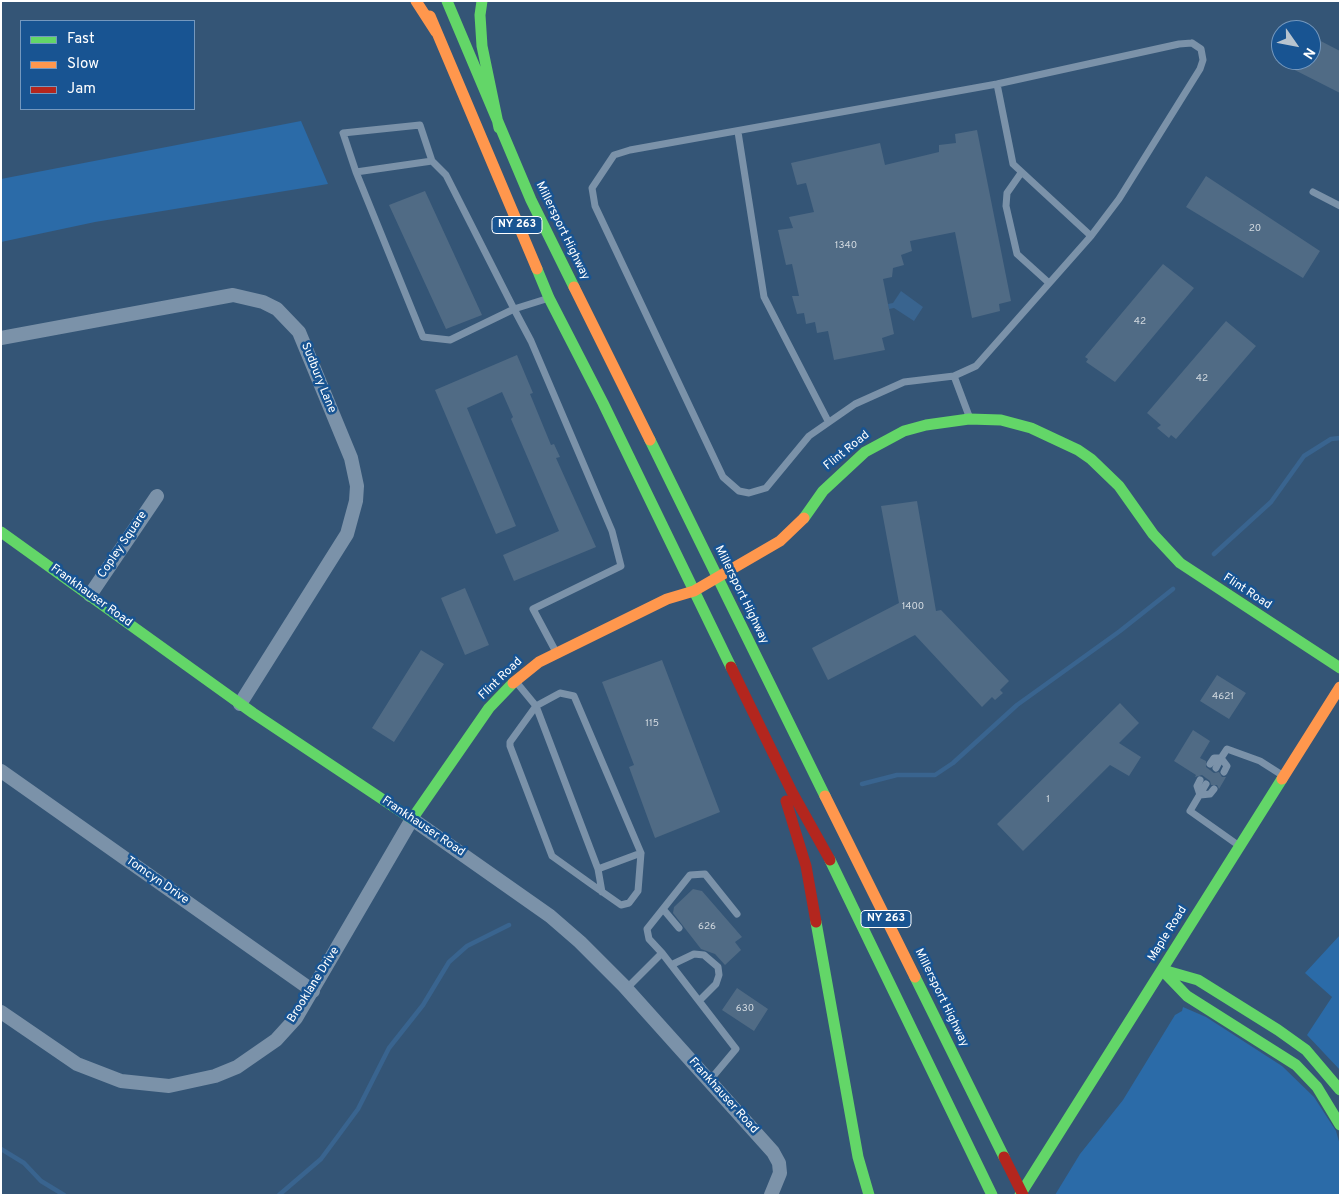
<!DOCTYPE html>
<style>
body{margin:0}
#map{position:relative;width:1341px;height:1196px;overflow:hidden;background:#345576;font-family:Overpass,sans-serif}
canvas{display:block}
.frame{position:absolute;inset:0;border:2px solid #fff;pointer-events:none}
.legend{position:absolute;left:20px;top:20px;width:175px;height:90px;box-sizing:border-box;background:#185492;border:1px solid #7498be;margin:0;padding:6px 9px;list-style:none;font-size:15px;color:#fff}
.legend li{display:flex;align-items:center;gap:10px;height:25px}
.legend b{width:25px;border:1px solid #7498be}
.north{position:absolute;left:1271px;top:20px;width:50px;height:50px;box-sizing:border-box;background:#185492;border:1px solid #7498be;border-radius:50%;rotate:123deg;font-size:14px;font-weight:700;line-height:20px;text-align:center;color:#fff}
.north::after{content:'';display:block;margin:auto;width:18px;height:22px;background:#b8c4cf;clip-path:polygon(50% 0,100% 100%,50% 72%,0 100%)}
</style>
<div id="map">
<canvas width="1341" height="1196"></canvas>
<div class="frame"></div>
<ul class="legend">
<li><b style="height:6px;background:#63d668"></b>Fast</li>
<li><b style="height:6px;background:#ff974d"></b>Slow</li>
<li><b style="height:6px;background:#b3261e"></b>Jam</li>
</ul>
<div class="north">N</div>
</div>
<script>
const c = document.querySelector('canvas').getContext('2d');
c.lineJoin = 'round';
function fill(path, color) { c.fillStyle = color; c.fill(path, 'evenodd'); }
const poly = rows => new Path2D(rows.map(r => 'M' + r).join(''));
function strokePath(path, color, width, dash) { c.strokeStyle = color; c.lineWidth = width; c.lineCap = dash ? 'butt' : 'round'; c.setLineDash(dash || []); c.stroke(path); }
function write(font, color, halo, rows, align = 'center') {
  c.font = font + ' Overpass,sans-serif'; c.lineWidth = 5; c.setLineDash([]); c.textBaseline = 'middle'; c.strokeStyle = halo; c.fillStyle = color; for (const [text, x, y, turn = 0] of rows) {
    c.save(); c.translate(x, y); c.rotate((+turn || 0) * Math.PI / 180); c.textAlign = isNaN(turn) ? turn : align; if (halo) c.strokeText(text, 0, 0); c.fillText(text, 0, 0); c.restore();
  }
}
const green = poly([
 [301,121,328,184,95,222,1,242,1,179],
 [1340,935,1340,1070,1307,1035,1332,997,1305,973],
 [1183,1007,1206,1017,1282,1066,1314,1097,1336,1131,1340,1145,1340,1195,1055,1195,1080,1154,1123,1100,1175,1015,1182,1011]
]);
const water = poly([
 [901,291,923,307,914,321,894,308,889,309,888,304,893,303]
]);
const stream = poly([
 [1214,554,1271,502,1304,456,1331,439,1340,438],
 [862,784,897,775,935,775,953,763,1017,705,1120,631,1173,589],
 [1,1149,24,1163,41,1181,64,1195],
 [279,1195,321,1159,358,1109,389,1048,423,1005,449,962,467,946,509,925]
]);
const building = poly([
 [1311,36,1340,51,1340,93,1275,60,1311,60],
 [977,130,1011,301,999,304,1000,311,972,318,955,232,910,241,912,251,901,255,904,265,893,268,892,277,883,279,894,334,882,338,885,350,834,360,828,331,817,333,815,322,806,324,804,313,797,314,792,296,799,296,792,264,786,265,778,230,793,228,789,217,814,212,806,183,797,185,791,163,880,143,885,165,939,152,939,145,956,143,955,134],
 [1206,176,1320,251,1303,278,1186,207],
 [425,191,482,315,446,329,389,205],
 [1163,264,1194,288,1115,382,1086,362,1088,359,1085,357],
 [1226,321,1256,346,1176,439,1171,435,1169,438,1157,428,1161,425,1147,413],
 [517,355,533,393,530,394,551,445,554,444,560,457,556,458,596,547,514,581,503,555,559,531,511,419,513,417,502,392,467,408,516,526,496,534,435,390],
 [917,501,936,611,941,610,1009,681,1000,690,1003,693,995,700,992,697,982,707,915,635,828,680,812,648,899,603,881,506],
 [465,588,489,645,465,655,441,598],
 [421,650,444,664,394,742,372,728],
 [662,660,720,812,655,838,629,767,634,765,602,682],
 [1217,675,1246,693,1229,719,1200,701],
 [1120,703,1139,723,1119,743,1141,757,1129,776,1110,765,1023,851,997,824],
 [1193,730,1210,741,1200,758,1206,761,1206,767,1214,773,1219,772,1222,777,1226,777,1219,789,1217,785,1211,785,1210,781,1202,775,1195,777,1196,775,1174,761],
 [693,889,702,891,742,937,735,942,741,950,725,965,715,954,701,949,673,913,674,907],
 [737,988,768,1009,754,1031,722,1010]
]);
const lane = poly([
 [1192,43,1201,49,1203,60,1200,69,1119,199,1091,236,976,366,954,376,904,382,855,404,809,436,766,488,749,493,739,491,723,477,595,206,592,188,614,155,630,150,997,84,1179,44,1192,43],
 [997,84,1013,164,1091,236],
 [738,132,764,297,828,421],
 [432,161,446,175,514,309,450,340,423,337,356,172,432,161],
 [356,172,343,133,420,125,432,161],
 [1021,173,1007,193,1006,206,1017,254,1049,283],
 [1313,192,1340,206],
 [546,299,514,309,531,341,612,531,621,566,533,609,556,652],
 [954,376,969,416],
 [517,683,536,706,510,742,510,746,552,856,591,884,621,905,629,903,638,891,641,853,574,696,560,693,536,706,598,869,602,892],
 [1210,764,1214,758,1221,758,1216,768],
 [1224,772,1227,766,1221,758,1227,749,1260,761,1282,775],
 [1200,780,1197,786,1200,795,1210,794,1214,789],
 [1206,784,1190,811,1238,845],
 [598,869,641,853],
 [663,909,679,928],
 [662,953,736,1049,710,1080],
 [671,965,694,954,704,955,718,967,719,975,716,984,699,1001],
 [627,988,662,953,649,939,647,929,690,875,705,874,737,914]
]);
const street = poly([
 [1,338,233,295,263,302,277,309,299,332,351,458,357,486,356,501,347,534,240,704],
 [90,595,157,496],
 [1,771,313,991],
 [1,1012,77,1064,121,1081,169,1086,215,1076,237,1067,276,1040,296,1018,412,819,550,916,580,942,624,986,773,1152,779,1163,780,1173,771,1195]
]);
const fast = poly([
 [447,1,531,200,574,287],
 [482,1,480,15,482,46,499,128],
 [537,269,549,298,603,403,731,667],
 [650,440,825,796],
 [804,518,823,491,865,452,904,431,926,425,969,419,1001,420,1031,428,1078,450,1091,459,1119,486,1153,534,1180,563,1340,668],
 [1,532,253,713,412,819,489,708,513,683],
 [830,860,992,1195],
 [816,922,858,1157,869,1195],
 [1162,970,1187,996,1296,1065,1317,1087,1340,1125],
 [1163,970,1198,980,1278,1030,1306,1050,1340,1090],
 [915,977,1004,1157],
 [1020,1195,1282,779]
]);
const slow = poly([
 [416,1,436,32],
 [430,16,537,269],
 [574,287,650,440],
 [513,683,539,662,667,599,694,591,780,541,804,518],
 [1282,779,1340,687],
 [825,796,915,977]
]);
const jam = poly([
 [731,667,792,792,830,860],
 [786,801,806,866,816,922]
]);
const jamBridge = poly([
 [1004,1157,1023,1195]
]);
const numberNames = [
 ["20",1255,229],
 ["1340",846,246],
 ["42",1140,322],
 ["42",1202,379],
 ["1400",913,607],
 ["4621",1223,697],
 ["115",652,724],
 ["1",1048,800],
 ["626",707,927],
 ["630",745,1009]
];
const shields = [
 [517,225,50],
 [886,919,50]
];
const shieldNames = [
 ["NY 263",517,225],
 ["NY 263",886,919]
];
const streetNames = [
 ["Millersport Highway",562,231,64],
 ["Sudbury Lane",318,378,68],
 ["Flint Road",847,451,-39],
 ["Copley Square",123,545,-56],
 ["Flint Road",1247,592,33],
 ["Millersport Highway",741,595,64],
 ["Frankhauser Road",91,596,36],
 ["Flint Road",501,679,-44],
 ["Frankhauser Road",423,827,34],
 ["Tomcyn Drive",157,881,35],
 ["Maple Road",1168,934,-58],
 ["Brooklane Drive",314,985,-58],
 ["Millersport Highway",941,998,64],
 ["Frankhauser Road",723,1096,48]
];
fill(green, '#2b6ba8');
fill(water, '#39648f');
strokePath(stream, '#39648f', 4.5);
fill(building, '#506b85');
strokePath(lane, '#7b92a9', 7);
strokePath(street, '#7b92a9', 14);
strokePath(fast, '#63d668', 11);
strokePath(slow, '#ff974d', 11);
strokePath(jam, '#b3261e', 11);
strokePath(jamBridge, '#b3261e', 11);
write('10px', '#d3dae0', null, numberNames);
for (const [x, y, w] of shields) { const box = new Path2D(); box.roundRect(x - w / 2, y - 8.5, w, 17, 4); c.fillStyle = '#185492'; c.fill(box); strokePath(box, '#fff', 1); }
write('bold 11px', '#fff', null, shieldNames);
write('12px', '#fff', '#185492', streetNames);
</script>
